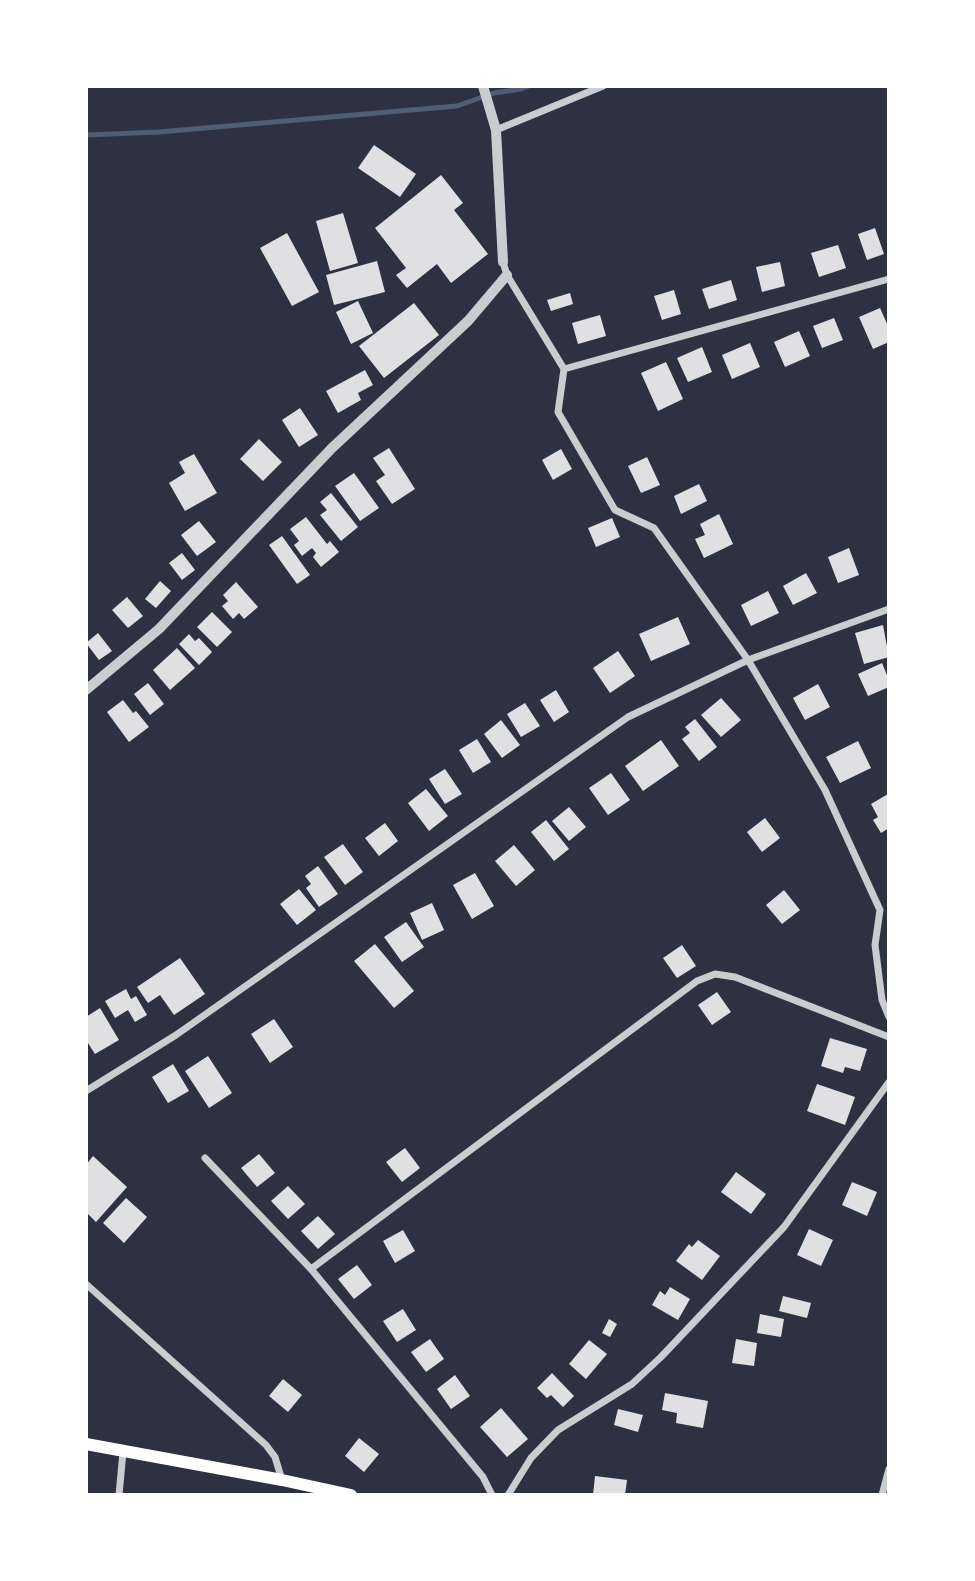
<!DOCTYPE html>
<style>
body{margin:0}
#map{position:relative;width:975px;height:1581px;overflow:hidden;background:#2d3142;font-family:"Fira Sans",sans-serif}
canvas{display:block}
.frame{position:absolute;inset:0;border:88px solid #fff;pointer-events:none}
</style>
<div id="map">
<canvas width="975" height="1581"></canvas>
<div class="frame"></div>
</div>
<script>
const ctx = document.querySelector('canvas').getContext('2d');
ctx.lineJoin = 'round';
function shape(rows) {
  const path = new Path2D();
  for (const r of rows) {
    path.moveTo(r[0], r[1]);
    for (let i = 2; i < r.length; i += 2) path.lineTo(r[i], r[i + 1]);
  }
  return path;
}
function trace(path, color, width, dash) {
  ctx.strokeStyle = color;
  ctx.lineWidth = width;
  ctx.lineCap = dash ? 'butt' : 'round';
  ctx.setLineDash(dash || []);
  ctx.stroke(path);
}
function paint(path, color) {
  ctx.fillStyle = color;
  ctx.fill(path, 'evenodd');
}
trace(shape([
 [86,135,159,132,457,106,494,93,521,89,529,86]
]), '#4f5d75', 5);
paint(shape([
 [374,145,416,174,400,197,358,168],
 [441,175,463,203,454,210,488,254,451,283,437,264,407,288,396,275,406,268,375,228],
 [343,213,358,263,330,271,316,221],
 [875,228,884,254,867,260,858,234],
 [287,233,319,292,292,306,260,248],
 [838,245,846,268,819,277,811,253],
 [377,261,385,292,334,305,326,275],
 [780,262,785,286,762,292,756,267],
 [731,280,737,300,709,309,702,289],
 [674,290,681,314,662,320,654,296],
 [570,293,573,304,551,311,547,300],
 [358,301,373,333,351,344,336,312],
 [414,303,439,335,384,378,359,346],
 [880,308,889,328,889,342,873,349,859,317],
 [600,315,606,336,578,344,572,323],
 [834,318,843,340,822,348,813,326],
 [799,331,810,356,785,367,774,342],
 [750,343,760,367,732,379,722,355],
 [702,347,712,372,688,382,677,358],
 [666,362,683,399,658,411,641,373],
 [365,370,373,385,358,393,361,400,338,413,326,391],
 [300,408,318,435,299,447,282,420],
 [259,439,282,462,263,481,240,459],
 [389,448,415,489,392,504,376,481,385,475,373,458],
 [561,449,572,469,553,480,542,460],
 [194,454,217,493,185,511,169,483,185,473,179,462],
 [647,457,660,485,641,493,628,466],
 [354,473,379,508,360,521,335,486],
 [699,484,707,501,681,514,674,496],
 [331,493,358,527,341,541,320,515,327,510,320,502],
 [719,514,733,544,704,558,695,539,705,535,700,524],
 [306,517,327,544,330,541,339,552,321,567,313,557,316,553,312,548,302,556,294,545,299,541,290,529],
 [612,518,620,537,596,547,588,528],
 [199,521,216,542,197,556,181,535],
 [282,536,310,575,297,584,269,545],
 [849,548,859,575,838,583,828,557],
 [182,553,195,570,182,580,169,563],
 [806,573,817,593,793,605,783,586],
 [160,581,171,591,156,608,145,599],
 [236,582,258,607,244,619,239,613,233,619,222,606,228,601,223,595],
 [768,591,779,613,751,626,741,605],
 [127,597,143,616,128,628,112,610],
 [212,612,232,632,217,647,197,627],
 [678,617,690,644,651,661,639,634],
 [883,625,889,657,864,664,855,633],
 [98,633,112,651,99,660,86,643],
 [189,634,195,641,199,638,212,652,199,665,179,644],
 [177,648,195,668,170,690,153,670],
 [618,651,635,676,610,693,593,668],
 [882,663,889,680,889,687,868,696,858,674],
 [148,683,164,704,150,715,134,694],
 [818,684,830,707,805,720,793,698],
 [556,690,569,712,554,722,540,700],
 [721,698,741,720,721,737,701,715],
 [123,700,133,713,136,711,149,727,129,742,107,712],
 [525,703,540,726,521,737,507,714],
 [695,719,717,747,699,761,682,739,690,733,685,727],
 [501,720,520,745,502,758,484,734],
 [477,739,491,762,473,773,459,750],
 [661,740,679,766,643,791,625,766],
 [858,741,871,768,840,783,826,757],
 [445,769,462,794,445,804,429,779],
 [611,773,630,800,608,815,589,788],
 [426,789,448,816,429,831,408,803],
 [888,794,889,828,881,833,873,820,878,817,871,804],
 [569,807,586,827,569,841,552,821],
 [765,818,780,838,762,852,747,832],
 [546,820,569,849,554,861,531,832],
 [385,823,398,841,379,856,365,838],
 [343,844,363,872,345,885,324,857],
 [514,845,535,870,516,886,495,861],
 [318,866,338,894,319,907,306,888,311,884,305,876],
 [475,873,494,906,472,919,453,885],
 [299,889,316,910,297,925,280,904],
 [784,890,800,910,782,924,766,905],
 [432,903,444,930,422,940,410,913],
 [406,922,424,947,402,962,384,937],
 [375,944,414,991,394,1008,354,961],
 [682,945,696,966,677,978,663,958],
 [180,958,205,994,174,1015,160,995,148,1003,137,987],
 [126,989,131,999,136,996,147,1015,135,1022,128,1010,115,1018,105,1001],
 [717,992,731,1012,712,1025,698,1005],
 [100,1008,119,1040,95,1054,86,1040,86,1017],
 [274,1019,293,1047,270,1063,251,1034],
 [830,1038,867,1049,860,1071,845,1067,843,1073,821,1066],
 [208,1056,232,1093,209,1108,185,1071],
 [173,1064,189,1091,168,1103,152,1077],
 [817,1084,855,1097,845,1125,807,1111],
 [405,1148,420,1168,402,1182,386,1162],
 [259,1154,275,1173,257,1187,241,1168],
 [93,1156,127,1187,96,1222,86,1212,86,1165],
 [736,1172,766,1194,751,1214,721,1192],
 [852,1182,877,1192,867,1216,842,1205],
 [288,1186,305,1204,288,1219,271,1201],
 [126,1198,147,1217,124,1243,103,1223],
 [318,1216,335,1234,318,1249,301,1231],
 [809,1229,833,1240,821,1266,797,1255],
 [403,1230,415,1251,395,1263,383,1241],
 [698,1240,720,1256,702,1280,676,1261,689,1244,692,1247],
 [357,1265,372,1285,354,1299,338,1279],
 [670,1287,690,1299,678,1320,652,1305,660,1291,665,1295],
 [783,1296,811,1303,807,1318,779,1311],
 [403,1309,416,1330,397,1342,383,1321],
 [760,1314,784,1319,781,1337,757,1333],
 [609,1319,617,1324,610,1337,602,1333],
 [430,1339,444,1359,426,1372,411,1352],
 [736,1339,757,1343,754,1366,732,1363],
 [589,1340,607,1354,586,1379,569,1364],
 [552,1373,574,1396,563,1407,551,1395,547,1398,537,1388],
 [455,1375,470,1396,451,1409,437,1389],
 [283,1379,302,1395,288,1412,269,1396],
 [665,1393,708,1401,703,1428,676,1423,677,1413,662,1410],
 [501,1408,528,1439,507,1457,480,1427],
 [618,1409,643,1415,638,1432,614,1425],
 [359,1438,379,1454,364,1472,345,1456],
 [595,1476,627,1480,625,1495,593,1495]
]), '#e0e0e3');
trace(shape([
 [496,130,603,86],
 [503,262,507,275,564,369,558,412,615,510,654,528,748,660,825,790,880,910,875,945,882,1000,889,1017],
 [564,369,889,279],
 [86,1091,176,1035,628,717,748,660,889,609],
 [205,1158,311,1269,483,1477,492,1495],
 [311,1269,697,981,715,974,735,977,889,1037],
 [86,1284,266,1445,275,1457,282,1480],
 [119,1495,123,1452],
 [508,1495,531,1458,558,1430,632,1384,661,1357,784,1227,889,1082],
 [882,1495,889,1469]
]), '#caccd0', 7);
trace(shape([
 [483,86,496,130,503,262],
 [86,690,159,629,332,448,468,321,507,275]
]), '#caccd0', 10);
trace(shape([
 [86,1444,282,1480,351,1495]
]), '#fff', 12);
</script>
